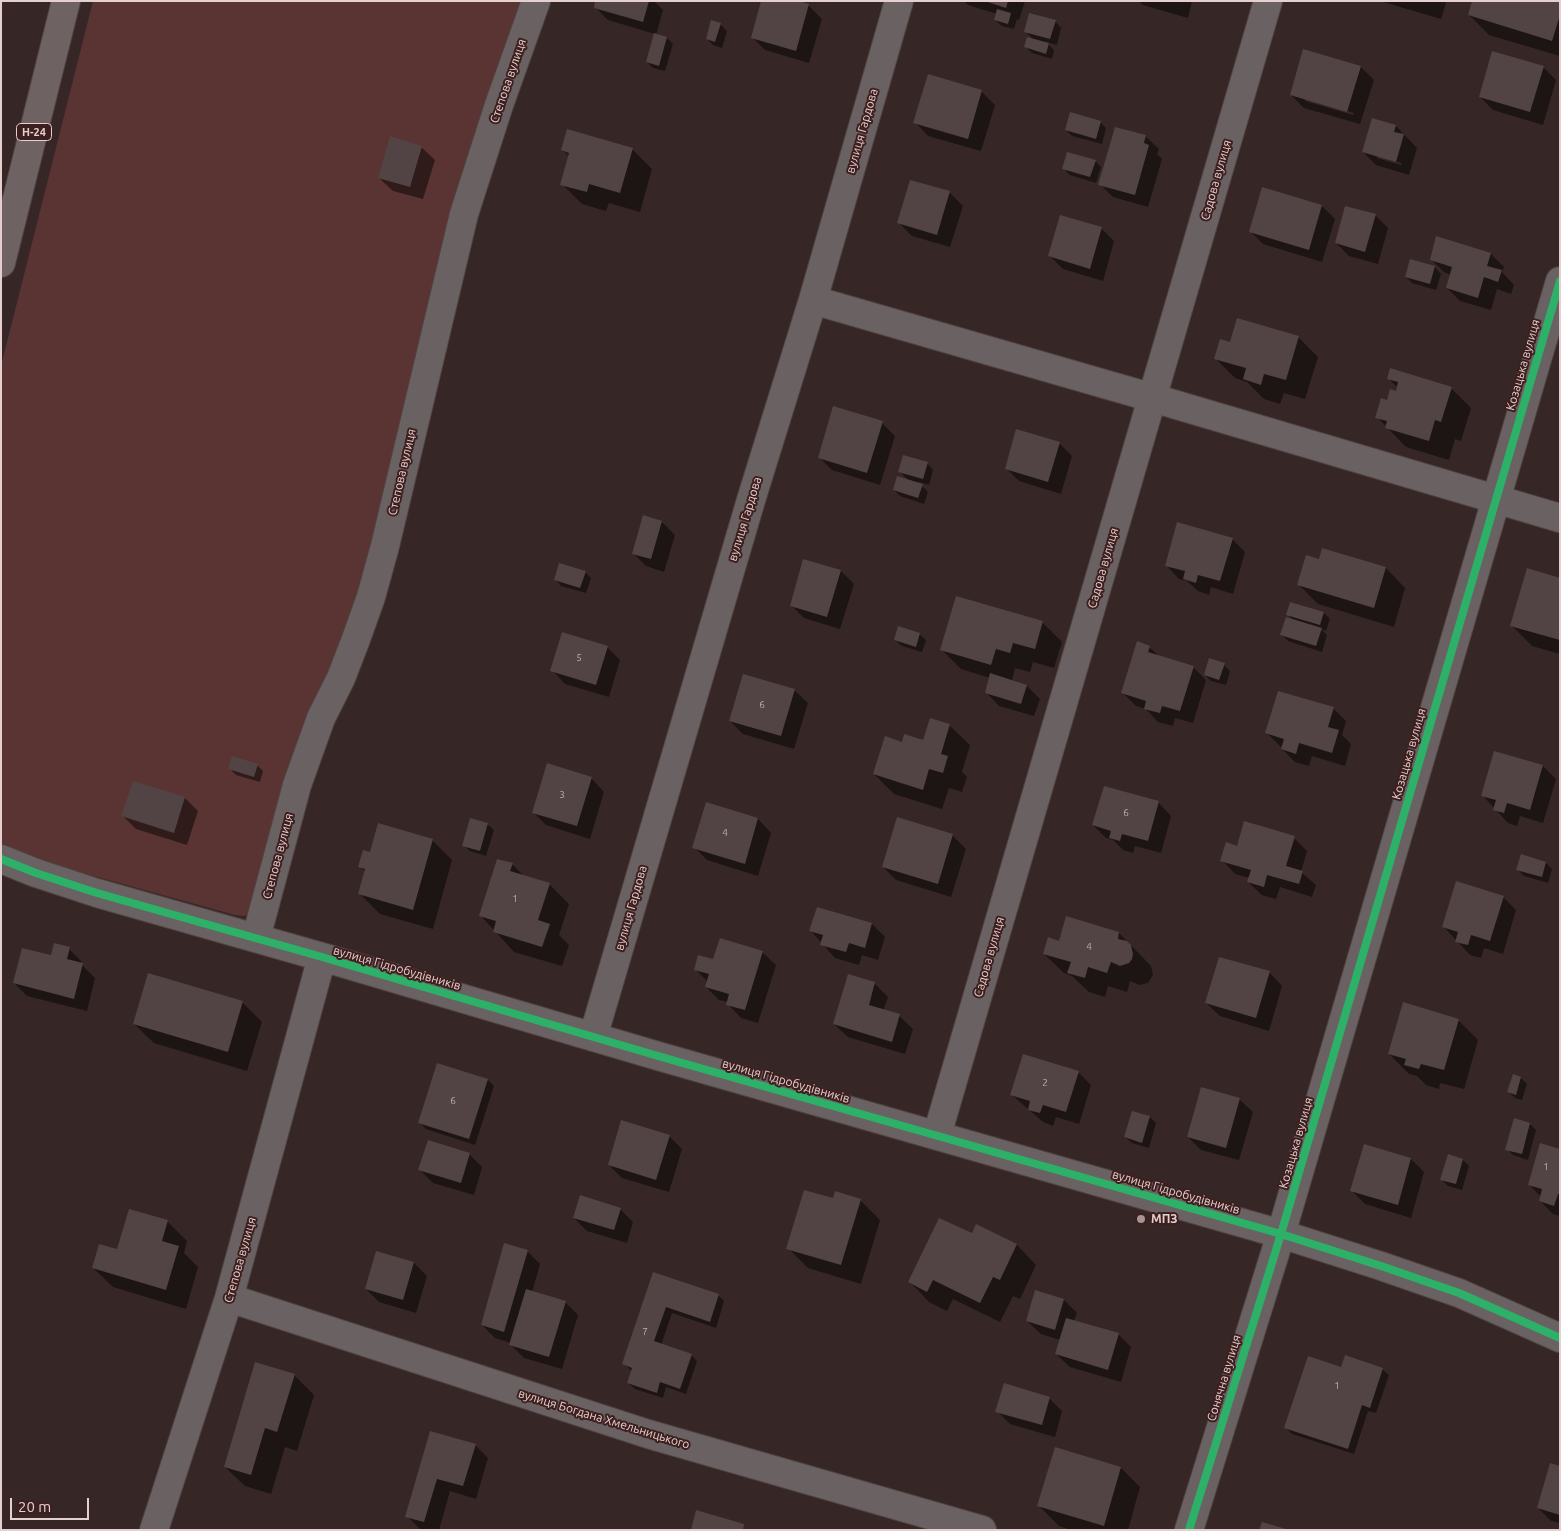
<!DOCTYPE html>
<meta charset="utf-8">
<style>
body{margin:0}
#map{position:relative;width:1561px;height:1531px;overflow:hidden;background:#372626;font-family:Ubuntu,sans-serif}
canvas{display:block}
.frame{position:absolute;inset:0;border:2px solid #e5d0cf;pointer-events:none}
.scale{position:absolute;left:10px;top:1498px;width:79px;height:22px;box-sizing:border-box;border:2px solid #e5d0cf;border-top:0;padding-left:6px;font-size:15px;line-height:18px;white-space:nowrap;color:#e5d0cf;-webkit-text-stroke:4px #3e1f1f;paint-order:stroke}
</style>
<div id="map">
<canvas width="1561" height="1531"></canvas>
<div class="frame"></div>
<div class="scale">20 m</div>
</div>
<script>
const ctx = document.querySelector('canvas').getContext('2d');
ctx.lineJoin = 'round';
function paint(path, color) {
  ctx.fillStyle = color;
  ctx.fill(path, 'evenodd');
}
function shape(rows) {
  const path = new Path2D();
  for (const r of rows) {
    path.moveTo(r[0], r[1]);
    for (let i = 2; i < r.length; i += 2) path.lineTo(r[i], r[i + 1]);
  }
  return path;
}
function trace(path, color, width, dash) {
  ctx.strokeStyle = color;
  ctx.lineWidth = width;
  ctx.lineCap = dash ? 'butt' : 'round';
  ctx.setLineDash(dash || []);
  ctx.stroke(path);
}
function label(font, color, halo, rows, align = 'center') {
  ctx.font = font + ' Ubuntu,sans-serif';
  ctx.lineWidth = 4;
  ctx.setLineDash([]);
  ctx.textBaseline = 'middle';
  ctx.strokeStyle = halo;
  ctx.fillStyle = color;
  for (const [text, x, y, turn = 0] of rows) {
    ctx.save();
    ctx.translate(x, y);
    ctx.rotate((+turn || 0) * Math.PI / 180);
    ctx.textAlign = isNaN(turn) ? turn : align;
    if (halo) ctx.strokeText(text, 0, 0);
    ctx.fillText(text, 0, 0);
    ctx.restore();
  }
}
paint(shape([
 [93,1,521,1,498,67,372,562,249,912,245,916,235,915,83,873,38,860,1,846,1,366]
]), '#5a3433');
paint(shape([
 [597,1,654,1,663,10,656,35,667,38,673,44,665,71,653,68,647,62,655,34,608,20,595,7],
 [794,1,809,6,822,19,809,63,765,50,752,37],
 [964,1,1025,1,1019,20,1017,19,1014,29,1002,26,995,20,997,14,968,5],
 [1139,1,1192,1,1188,18,1143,5],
 [1380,1,1444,1,1446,3,1441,19],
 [1560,1,1560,56,1489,35,1469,15],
 [1055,21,1061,28,1057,45,1046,42,1054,50,1052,59,1032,53,1026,47,1034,40,1025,31],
 [720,24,727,31,722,48,713,45,707,39],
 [1304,50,1361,67,1374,80,1360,124,1304,108,1291,95],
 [1305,98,1354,113,1353,115,1305,101],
 [1543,67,1556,80,1543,125,1493,110,1480,97],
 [981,91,995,105,981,151,928,136,915,122],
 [1100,122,1106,128,1102,144,1072,136,1066,130],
 [1396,126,1417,148,1409,175,1376,165,1363,152],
 [1377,156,1402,163,1401,165,1377,158],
 [1145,136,1159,149,1157,154,1162,159,1148,207,1113,197,1100,184],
 [421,147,435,160,423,199,393,191,379,178],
 [632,149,652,169,640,212,609,203,606,211,582,204,562,184,570,157,563,150],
 [1095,161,1101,167,1096,183,1070,175,1064,169],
 [911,181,950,193,963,206,950,247,912,236,899,223],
 [1322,206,1335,219,1322,262,1263,244,1250,231],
 [1375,215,1388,228,1378,264,1349,256,1336,243],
 [1101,228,1114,241,1103,281,1063,269,1050,256],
 [1491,254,1504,267,1502,272,1514,285,1511,294,1497,289,1491,310,1460,301,1447,288,1451,275,1444,272,1431,259],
 [1411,260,1435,267,1441,274,1436,290,1412,283,1406,277],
 [1298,337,1318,357,1305,399,1284,393,1280,404,1264,399,1247,382,1235,378,1215,358,1231,344],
 [1388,378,1451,388,1471,408,1461,441,1455,439,1449,460,1406,447,1377,417,1388,401,1396,392,1398,388],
 [882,423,895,436,880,485,832,470,819,457],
 [1059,443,1072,456,1061,494,1019,481,1006,468],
 [927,463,933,470,929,485,918,482,928,492,924,504,900,496,894,490,909,481,900,472],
 [662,522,675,535,664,572,646,566,633,553],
 [1232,539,1245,552,1233,594,1211,587,1209,595,1198,591,1187,581,1179,579,1166,565],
 [1319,561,1386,568,1405,588,1394,627,1318,604,1298,584],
 [841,571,854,584,840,629,804,618,791,605],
 [585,572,591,578,586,593,561,586,555,579],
 [1560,579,1560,654,1532,646,1512,626],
 [1291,603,1324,613,1330,619,1326,631,1321,629,1327,635,1322,652,1288,641,1282,635,1293,620,1288,615],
 [1042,622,1062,642,1054,668,1033,662,1030,672,1015,668,1012,681,1027,686,1040,699,1034,716,999,706,986,692,990,678,961,669,941,649],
 [919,634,926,640,922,652,902,646,895,640],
 [607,647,620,660,609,697,565,684,552,670],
 [1149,647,1160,657,1193,667,1206,680,1193,723,1175,718,1173,726,1158,722,1146,709,1136,706,1123,693],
 [1224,665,1230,671,1226,685,1211,681,1205,675],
 [794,690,808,703,794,749,743,734,730,721],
 [1333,708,1346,721,1342,735,1351,744,1345,766,1312,756,1309,766,1295,762,1282,749,1283,747,1280,746,1267,733],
 [930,720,950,726,970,745,962,772,967,777,962,792,949,788,942,809,894,794,874,774,903,744,924,742],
 [1495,752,1543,766,1556,779,1543,823,1520,816,1517,826,1508,823,1483,796],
 [257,765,263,771,260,782,236,775,230,769],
 [591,778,604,792,590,839,546,825,533,812],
 [133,782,185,798,198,811,187,845,136,829,123,816],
 [1158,802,1171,816,1161,853,1135,846,1133,853,1123,850,1113,840,1106,838,1093,825],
 [707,804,758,819,771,833,758,876,707,860,694,847],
 [487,824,494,830,486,856,470,851,463,845],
 [952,835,966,849,951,897,896,880,883,867],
 [1294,838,1307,851,1301,872,1316,885,1312,897,1280,887,1276,899,1262,895,1248,882,1250,878,1235,874,1222,860,1238,847],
 [432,840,452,860,433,929,380,914,360,894,366,872,360,867,371,853],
 [1522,856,1546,863,1552,869,1548,883,1524,876,1518,870],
 [512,864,524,876,549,884,569,904,559,935,569,945,562,966,514,952,481,916],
 [1503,897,1516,910,1503,954,1484,948,1481,958,1470,955,1444,927],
 [1067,918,1119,933,1151,966,1153,975,1148,983,1140,985,1130,981,1127,992,1108,986,1105,997,1089,992,1072,976,1064,973,1044,954,1060,942],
 [872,924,885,937,878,960,862,955,859,965,835,958,811,931],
 [69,949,82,962,81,964,95,978,87,1011,27,996,14,983,52,957],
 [762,952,776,965,758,1023,741,1018,728,1004,728,1002,719,1000,706,987,708,982,695,969,714,961],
 [1269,972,1282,986,1269,1031,1220,1016,1206,1003],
 [875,984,888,997,883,1011,899,1016,913,1029,905,1054,848,1037,834,1024],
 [242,1002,262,1022,247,1071,154,1043,134,1024],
 [1458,1020,1478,1040,1464,1089,1440,1083,1439,1089,1426,1085,1417,1076,1409,1074,1389,1054],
 [1078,1072,1091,1085,1079,1124,1056,1117,1053,1126,1043,1122,1012,1095],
 [1521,1078,1527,1084,1522,1100,1515,1098,1509,1092],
 [488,1080,494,1086,475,1145,426,1129,420,1123],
 [1239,1099,1253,1112,1239,1160,1201,1150,1188,1137],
 [1150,1117,1156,1123,1149,1148,1132,1143,1125,1137],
 [1515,1120,1530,1124,1536,1130,1528,1160,1513,1155,1507,1149],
 [669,1136,682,1149,669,1192,622,1178,609,1165],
 [1560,1150,1560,1216,1553,1214,1540,1201,1541,1197,1529,1184],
 [469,1154,482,1167,474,1195,433,1183,420,1170],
 [1449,1156,1463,1160,1469,1166,1462,1190,1448,1186,1442,1180],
 [1411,1159,1424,1172,1411,1218,1365,1204,1352,1191],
 [834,1200,860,1200,880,1220,861,1284,808,1268,788,1248],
 [620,1209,633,1222,627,1243,587,1231,574,1218],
 [167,1221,187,1241,184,1253,198,1267,186,1309,113,1287,93,1268],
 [977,1225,1017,1245,1036,1265,1020,1299,1013,1296,1000,1322,953,1299,947,1311,929,1302,910,1282,973,1235],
 [527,1251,540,1264,532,1292,565,1302,578,1315,562,1369,524,1358,511,1345,511,1343,495,1338,482,1325],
 [414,1263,427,1276,416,1313,379,1302,366,1289],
 [653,1274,718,1295,724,1301,716,1328,672,1313,661,1345,691,1355,697,1361,686,1394,666,1387,663,1398,635,1389,628,1383,632,1371,624,1364],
 [1064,1300,1077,1313,1074,1321,1118,1334,1131,1347,1121,1382,1070,1367,1056,1354,1060,1340,1041,1334,1027,1321],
 [1342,1368,1382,1369,1389,1375,1376,1413,1368,1411,1354,1454,1292,1434,1286,1428],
 [294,1375,314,1395,297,1451,285,1447,271,1494,245,1486,225,1467],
 [1049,1398,1062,1411,1055,1437,1010,1424,997,1411],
 [431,1432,475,1445,488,1458,476,1499,450,1491,439,1530,421,1530,407,1516],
 [1560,1467,1560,1523,1551,1521,1538,1508],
 [1121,1468,1140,1487,1128,1530,1071,1530,1059,1526,1039,1506]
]), '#0007');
paint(shape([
 [595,1,649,1,643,22,594,8],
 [761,1,799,1,809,4,796,51,751,38],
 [985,1,1008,1,1006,8],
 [1472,1,1560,1,1560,15,1552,41,1468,15],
 [997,9,1011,13,1008,24,994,20],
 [1029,13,1056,20,1050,39,1024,32],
 [711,20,721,23,715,42,706,39],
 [654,33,667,37,659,66,646,62],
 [1027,37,1049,43,1046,54,1024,47],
 [1303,49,1361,66,1347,112,1290,95],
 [1492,51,1544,66,1530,112,1479,97],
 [928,74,982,90,968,139,913,123],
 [1070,112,1101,121,1096,139,1065,130],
 [1372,118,1396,125,1394,132,1404,134,1396,162,1362,152],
 [1115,127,1146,135,1144,143,1149,145,1135,195,1098,185],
 [567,129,633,148,620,193,589,184,587,192,560,185,569,153,561,150],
 [390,136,422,146,410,187,378,178],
 [1067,152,1096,160,1090,177,1062,169],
 [910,180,950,191,937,235,897,223],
 [1262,187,1322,205,1309,250,1249,232],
 [1345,206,1376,214,1365,252,1335,243],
 [1060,215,1102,227,1090,269,1048,256],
 [1436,236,1491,253,1487,266,1502,270,1498,282,1484,277,1478,298,1446,288,1452,267,1430,260],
 [1410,259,1435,266,1430,284,1405,277],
 [1237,318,1299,336,1286,380,1264,374,1261,385,1243,379,1246,368,1214,359,1220,339,1230,342],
 [1390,368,1452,387,1441,422,1435,420,1429,441,1385,428,1387,421,1375,418,1381,398,1387,400,1390,389,1396,391,1398,382,1387,379],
 [833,406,883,421,867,473,818,458],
 [1016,429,1060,442,1048,482,1005,469],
 [903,455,928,462,923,479,898,472],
 [897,476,923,484,918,498,893,490],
 [643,515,662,521,651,559,632,554],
 [1177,522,1233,538,1220,581,1198,575,1196,583,1183,579,1185,571,1165,566],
 [1322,548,1386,567,1374,608,1297,585,1306,555,1319,559],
 [803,559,841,570,827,617,790,606],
 [559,563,586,571,580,588,554,580],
 [1527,568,1560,578,1560,640,1510,626],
 [956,596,1043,621,1035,649,1013,643,1010,653,996,649,991,665,940,650],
 [1290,602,1324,612,1320,625,1286,615],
 [1286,617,1322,628,1316,646,1280,635],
 [898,626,920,633,916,647,894,640],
 [562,632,608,646,596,685,550,671],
 [1137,641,1150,646,1148,652,1194,666,1180,711,1162,706,1160,713,1144,709,1146,701,1121,693],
 [1209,658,1225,663,1219,680,1204,675],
 [990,673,1027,685,1021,704,985,693],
 [743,674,795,689,781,736,729,721],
 [1278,691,1334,707,1328,727,1339,730,1332,753,1299,743,1296,754,1281,749,1284,739,1265,733],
 [930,718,950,724,941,754,948,756,943,773,929,769,923,790,873,774,885,736,902,742,904,734,923,740],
 [1494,751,1543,765,1530,810,1507,803,1504,813,1493,810,1496,800,1481,796],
 [232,756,258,764,254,777,228,769],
 [547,763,592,777,577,826,532,813],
 [133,781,185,797,174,833,121,816],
 [1104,786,1159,801,1148,841,1122,834,1120,841,1109,838,1111,831,1092,825],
 [706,802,758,818,745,864,692,848],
 [897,817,953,834,938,884,882,867],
 [470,818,488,823,480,851,462,846],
 [1244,821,1295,836,1286,866,1303,871,1299,884,1267,875,1264,887,1247,882,1251,870,1220,861,1226,842,1237,846],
 [378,823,433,839,413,910,358,894,365,869,358,867,363,850,370,852],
 [1521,854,1546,862,1542,877,1516,870],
 [497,859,513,863,510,871,550,883,538,920,550,924,542,947,493,932,496,921,479,916],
 [1456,881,1504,896,1490,941,1471,935,1468,945,1455,942,1458,932,1442,927],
 [817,907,872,923,865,948,849,943,846,952,820,945,823,935,809,931],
 [1066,916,1119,932,1118,939,1127,941,1131,945,1133,954,1132,959,1129,963,1120,966,1111,962,1107,973,1088,967,1085,978,1067,973,1071,962,1043,954,1048,937,1059,941],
 [720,938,763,951,745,1010,726,1005,729,994,705,987,709,974,694,970,698,955,713,959],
 [54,943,70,947,67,959,83,963,74,999,13,983,22,948,51,955],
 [1219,957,1270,971,1256,1018,1205,1003],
 [148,973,243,1001,228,1052,133,1024],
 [848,974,875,982,869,1005,900,1014,892,1042,833,1024],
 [1403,1002,1459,1019,1444,1070,1421,1064,1419,1069,1404,1065,1406,1059,1388,1054],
 [1023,1054,1079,1071,1066,1112,1043,1105,1040,1113,1028,1110,1030,1101,1010,1095],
 [437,1063,488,1079,469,1139,418,1123],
 [1513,1074,1521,1077,1516,1095,1507,1092],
 [1201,1087,1240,1098,1226,1148,1187,1137],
 [1132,1111,1150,1116,1142,1143,1124,1137],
 [1514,1118,1530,1123,1522,1154,1505,1150],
 [621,1120,670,1135,656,1180,608,1165],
 [428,1140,470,1153,461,1183,418,1170],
 [1540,1143,1560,1149,1560,1194,1558,1194,1554,1206,1539,1201,1542,1189,1528,1185],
 [1364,1144,1411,1158,1398,1205,1350,1191],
 [1448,1154,1463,1159,1456,1184,1440,1180],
 [804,1190,833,1198,835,1191,861,1199,841,1265,786,1249],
 [580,1195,621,1208,614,1230,573,1218],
 [129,1209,168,1220,162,1241,179,1246,166,1290,92,1268,99,1244,117,1249],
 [939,1218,972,1233,976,1224,1017,1244,1000,1280,993,1277,980,1303,933,1280,927,1292,908,1282],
 [504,1243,528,1250,504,1332,481,1325],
 [376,1251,414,1262,403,1300,365,1289],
 [653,1272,719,1294,710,1322,666,1307,654,1341,692,1354,680,1389,660,1382,657,1393,627,1383,632,1368,622,1364],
 [526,1289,566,1301,549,1357,509,1345],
 [1035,1290,1064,1299,1055,1330,1026,1321],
 [1066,1318,1119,1333,1108,1370,1055,1354],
 [1345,1355,1383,1368,1370,1408,1362,1405,1348,1449,1284,1428,1308,1356,1341,1367],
 [255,1362,295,1374,277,1432,265,1428,251,1475,224,1467],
 [1004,1383,1050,1397,1042,1425,995,1412],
 [430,1431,476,1444,463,1486,437,1479,424,1522,405,1517],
 [1055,1447,1121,1467,1104,1526,1037,1506],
 [1550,1463,1560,1466,1560,1515,1537,1508],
 [696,1510,744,1524,743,1530,691,1530],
 [1262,1522,1286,1529,1286,1530,1259,1530]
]), '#524444');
const minor = shape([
 [813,300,1153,398,1560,518],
 [1,859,36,873,97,893,322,957,658,1056,1281,1234,1381,1266,1459,1293,1560,1338],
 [256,938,297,785,321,718,341,678,356,639,371,597,385,546,464,214,499,105,536,1],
 [593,1037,751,500,813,300,899,1],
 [937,1135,1268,1],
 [229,1298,648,1434,982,1530],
 [154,1530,229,1298,322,957],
 [1189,1530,1281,1234,1560,281]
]);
const major = shape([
 [1,263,66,1]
]);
trace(minor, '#514343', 30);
trace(major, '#514343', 30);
trace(minor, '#6a6262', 28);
trace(major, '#6e6262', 28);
trace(shape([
 [1,859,36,873,97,893,322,957,658,1056,1281,1234,1381,1266,1459,1293,1560,1338],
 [1189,1530,1281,1234,1560,281]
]), '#2db169', 8);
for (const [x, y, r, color] of [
 [1141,1219,5,"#a89494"]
]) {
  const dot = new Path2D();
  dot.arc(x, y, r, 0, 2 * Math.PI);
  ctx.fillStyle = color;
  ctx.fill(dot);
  trace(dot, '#3e1f1f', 2);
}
label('10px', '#c0adac', null, [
 ["5",579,658],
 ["6",762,705],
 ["3",562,795],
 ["6",1126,813],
 ["4",725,833],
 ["1",515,899],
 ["4",1089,947],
 ["2",1045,1083],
 ["6",453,1101],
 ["1",1546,1167],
 ["7",645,1332],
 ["1",1337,1386]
]);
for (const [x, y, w] of [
 [34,132,35]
]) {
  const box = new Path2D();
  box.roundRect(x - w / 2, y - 8.5, w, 17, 4);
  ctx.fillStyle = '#3e1f1f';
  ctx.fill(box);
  trace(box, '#e5d0cf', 1);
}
label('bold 11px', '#e5d0cf', null, [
 ["Н-24",34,132]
]);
label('12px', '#e5d0cf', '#3e1f1f', [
 ["Степова вулиця",508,81,-71],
 ["вулиця Гардова",862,131,-74],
 ["Садова вулиця",1216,180,-74],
 ["Козацька вулиця",1523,365,-74],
 ["Степова вулиця",402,472,-77],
 ["вулиця Гардова",745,519,-73],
 ["Садова вулиця",1103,568,-74],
 ["Козацька вулиця",1409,754,-74],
 ["Степова вулиця",278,856,-75],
 ["вулиця Гардова",631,908,-74],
 ["Садова вулиця",989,957,-74],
 ["вулиця Гідробудівників",397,968,16],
 ["вулиця Гідробудівників",786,1081,16],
 ["Козацька вулиця",1296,1143,-74],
 ["вулиця Гідробудівників",1176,1192,16],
 ["Степова вулиця",240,1260,-74],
 ["Сонячна вулиця",1224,1378,-73],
 ["вулиця Богдана Хмельницького",604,1419,17]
]);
label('bold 12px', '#e5d0cf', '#3e1f1f', [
 ["МПЗ",1151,1219]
], 'left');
</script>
